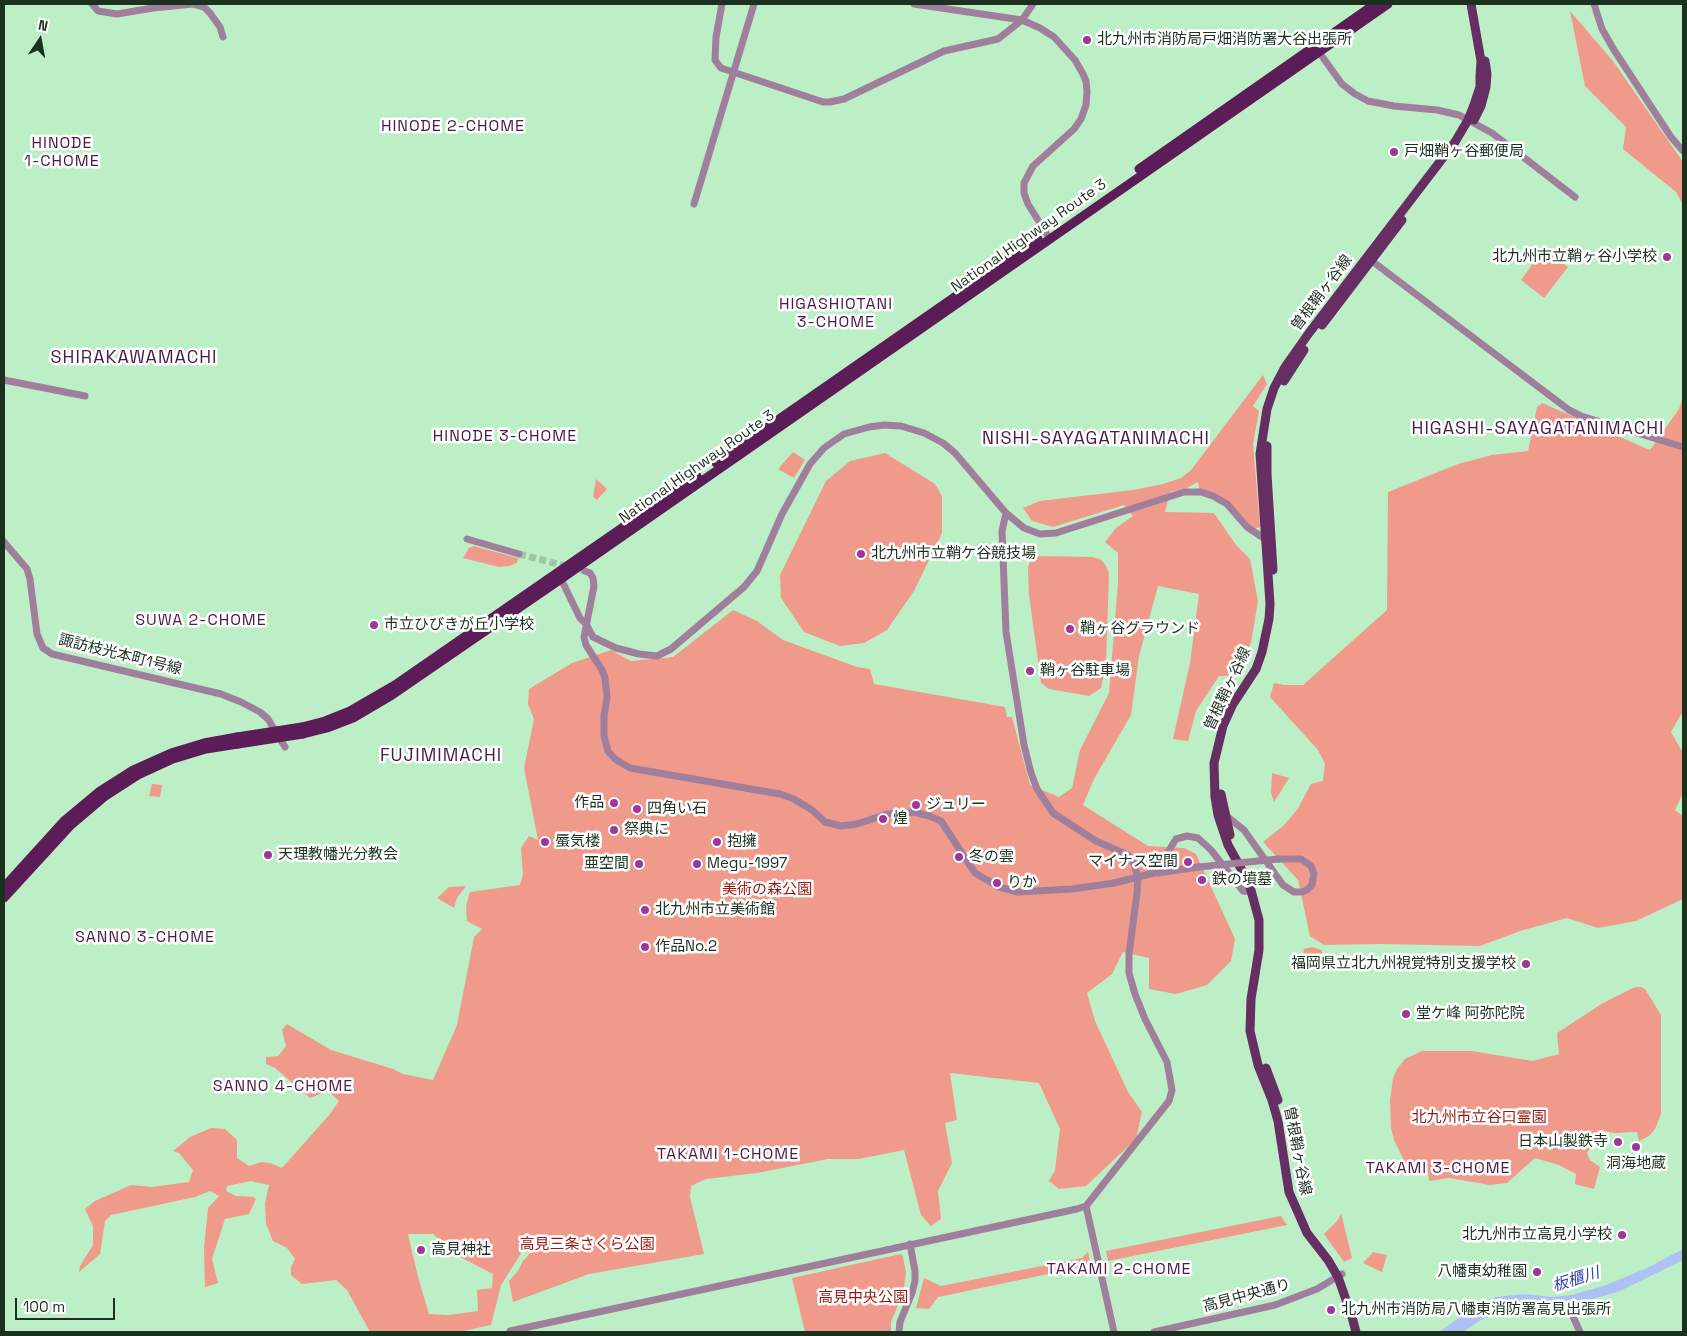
<!DOCTYPE html>
<meta charset="utf-8">
<style>
body{margin:0}
#map{position:relative;width:1687px;height:1336px;overflow:hidden;background:#bcefc5;font-family:"Space Grotesk",sans-serif}
canvas{display:block}
.frame{position:absolute;inset:0;border:5px solid #1b301f;pointer-events:none}
.north{position:absolute;left:15px;top:15px;width:50px;height:50px;-webkit-text-stroke:4px #fff;paint-order:stroke;rotate:12deg;font-size:14px;font-weight:700;line-height:20px;text-align:center;color:#1b301f}
.north::after{content:'';display:block;margin:auto;width:18px;height:22px;background:#1b301f;clip-path:polygon(50% 0,100% 100%,50% 72%,0 100%)}
.scale{position:absolute;left:15px;top:1298px;width:100px;height:22px;box-sizing:border-box;border:2px solid #1b301f;border-top:0;padding-left:6px;font-size:15px;line-height:18px;white-space:nowrap;color:#1b301f;-webkit-text-stroke:4px #fff;paint-order:stroke}
</style>
<div id="map">
<canvas width="1687" height="1336"></canvas>
<div class="frame"></div>
<div class="north">N</div>
<div class="scale">100 m</div>
</div>
<script>
const ctx = document.querySelector('canvas').getContext('2d');
ctx.lineJoin = 'round';
function paint(path, color) {
  ctx.fillStyle = color;
  ctx.fill(path, 'evenodd');
}
function shape(rows) {
  const path = new Path2D();
  for (const r of rows) {
    path.moveTo(r[0], r[1]);
    for (let i = 2; i < r.length; i += 2) path.lineTo(r[i], r[i + 1]);
  }
  return path;
}
function trace(path, color, width, dash) {
  ctx.strokeStyle = color;
  ctx.lineWidth = width;
  ctx.lineCap = dash ? 'butt' : 'round';
  ctx.setLineDash(dash || []);
  ctx.stroke(path);
}
function label(font, color, halo, rows, align = 'center') {
  ctx.font = font + ' "Space Grotesk","Noto Sans JP",sans-serif';
  ctx.lineWidth = 5;
  ctx.setLineDash([]);
  ctx.textBaseline = 'middle';
  ctx.strokeStyle = halo;
  ctx.fillStyle = color;
  for (const [text, x, y, turn = 0] of rows) {
    ctx.save();
    ctx.translate(x, y);
    ctx.rotate((+turn || 0) * Math.PI / 180);
    ctx.textAlign = isNaN(turn) ? turn : align;
    if (halo) ctx.strokeText(text, 0, 0);
    ctx.fillText(text, 0, 0);
    ctx.restore();
  }
}
paint(shape([
 [1570,11,1613,61,1683,162,1683,205,1676,192,1623,149,1626,127,1585,86],
 [1543,249,1568,267,1544,298,1521,280],
 [1263,375,1267,384,1253,406,1259,411,1253,444,1260,527,1254,529,1250,526,1230,503,1199,489,1198,482,1187,488,1170,492,1165,512,1214,513,1236,545,1250,559,1258,601,1251,643,1232,676,1219,676,1196,711,1188,741,1173,739,1190,663,1199,594,1158,586,1139,656,1131,715,1094,779,1083,805,1148,846,1184,848,1196,854,1235,939,1231,961,1207,985,1176,994,1149,989,1149,958,1123,952,1112,974,1087,993,1095,1021,1128,1092,1142,1112,1136,1139,1086,1186,1059,1189,1049,1181,1055,1170,1060,1129,1039,1083,950,1073,957,1120,945,1123,952,1163,938,1191,941,1219,931,1226,921,1215,904,1150,859,1159,828,1159,757,1173,706,1179,691,1186,690,1197,704,1254,589,1274,513,1302,509,1281,518,1271,523,1261,531,1252,522,1252,501,1285,491,1325,459,1332,370,1332,347,1290,336,1280,302,1284,291,1275,291,1267,295,1259,287,1248,273,1241,266,1224,265,1203,269,1185,251,1181,227,1186,226,1191,236,1196,253,1197,256,1199,249,1214,225,1219,212,1259,218,1283,205,1287,204,1248,208,1208,219,1196,210,1191,195,1197,111,1215,105,1221,100,1254,79,1272,80,1266,93,1245,93,1226,85,1209,95,1201,131,1185,151,1187,189,1182,193,1170,179,1153,173,1151,190,1137,211,1128,225,1129,237,1140,237,1158,249,1166,262,1162,270,1163,282,1168,330,1114,339,1101,328,1091,310,1098,275,1068,266,1064,266,1057,278,1056,286,1046,282,1030,287,1024,331,1050,393,1069,403,1074,433,1080,457,1025,474,937,482,929,467,921,466,906,470,892,520,885,523,874,521,848,529,836,538,840,524,768,534,719,528,704,529,689,572,663,611,650,631,661,673,657,733,610,757,621,783,640,857,667,870,669,874,684,1005,707,1007,717,1012,717,1030,785,1059,797,1072,788,1080,750,1109,693,1118,583,1118,553,1105,542,1116,528,1133,516,1124,505,1053,527,1032,521,1023,508,1040,501,1133,490,1163,484,1181,478,1191,470],
 [408,1234,433,1234,458,1256,493,1274,492,1288,477,1290,478,1311,449,1315,429,1314,418,1277],
 [1683,397,1683,711,1671,732,1683,753,1683,793,1675,810,1683,816,1683,899,1636,921,1598,928,1567,918,1520,931,1480,946,1380,944,1324,945,1310,936,1298,880,1263,842,1283,826,1297,810,1311,784,1323,781,1325,764,1318,750,1270,697,1274,683,1284,685,1303,685,1387,610,1388,492,1458,464,1492,455,1528,451,1537,407,1542,403,1650,450,1679,409],
 [793,452,805,460,794,478,778,469],
 [885,453,935,484,942,496,942,533,914,591,887,630,864,643,840,646,804,632,781,598,780,575,826,481,850,461],
 [596,479,607,489,597,500,593,497],
 [474,546,518,558,517,563,509,566,499,567,463,558,469,548],
 [1039,556,1092,557,1100,559,1105,564,1109,573,1106,663,1101,688,1089,696,1049,689,1041,683,1029,595,1028,568,1030,561],
 [1272,773,1289,778,1274,802,1271,793],
 [152,784,162,785,160,797,149,796],
 [466,886,457,898,454,908,437,898,449,887],
 [1312,947,1322,950,1320,967,1315,969,1310,960,1306,960,1303,956,1304,949],
 [1635,987,1641,987,1645,989,1661,1015,1661,1114,1655,1129,1649,1136,1639,1141,1637,1132,1614,1133,1601,1130,1587,1153,1590,1160,1600,1167,1594,1189,1575,1184,1576,1174,1559,1165,1535,1158,1507,1183,1490,1185,1449,1178,1429,1181,1428,1171,1414,1172,1413,1168,1406,1165,1394,1140,1391,1128,1390,1100,1393,1078,1397,1069,1405,1059,1422,1051,1472,1051,1533,1061,1559,1054,1557,1033,1603,1003],
 [1341,1213,1352,1258,1344,1262,1324,1234,1338,1220],
 [1281,1216,1287,1225,1108,1261,1106,1251],
 [1088,1252,1091,1265,938,1297,929,1309,916,1308,924,1278,941,1286,1082,1258],
 [1373,1252,1387,1255,1382,1272,1363,1263],
 [901,1254,903,1257,906,1273,903,1293,891,1322,891,1332,805,1332,792,1278]
]), '#f09a8c');
paint(shape([
 [1683,1249,1683,1260,1620,1291,1559,1309,1523,1309,1496,1313,1481,1320,1463,1332,1439,1332,1480,1303,1496,1297,1525,1294,1552,1297,1572,1295,1606,1285,1647,1268]
]), '#aec1f5');
trace(shape([
 [519,554,585,571]
]), '#9cc9a4', 7, [7, 3.5]);
trace(shape([
 [92,4,98,11,117,14,153,8,193,4,204,7,210,13,220,27,223,37],
 [722,4,716,37,715,60,721,68,823,102,830,102,844,99,944,51,998,39,1022,20,1033,4],
 [914,4,1022,20,1040,28,1054,37,1075,60,1083,74,1086,81,1087,91,1086,105,1081,119,1074,129,1033,166,1024,183,1024,193,1028,204,1048,236],
 [1594,4,1602,29,1614,50,1671,137,1683,151],
 [1316,48,1342,84,1355,94,1368,101,1394,106,1437,110,1459,115,1492,133,1575,197],
 [694,204,754,4],
 [1368,258,1569,410,1581,416,1683,447],
 [4,380,85,396],
 [467,539,519,554],
 [4,542,27,569,30,579,37,634,43,648,52,654,221,694,241,702,260,712,268,719,285,747],
 [585,571,590,573,593,578,594,586,584,637,586,645,602,670,605,678,607,698,604,716,604,736,608,751,615,759,630,768,780,794,794,799,812,810,825,822,841,826,857,824,887,814,914,812,929,816,941,821,975,873,999,887,1018,892,1072,889,1114,883],
 [561,579,580,618,586,624,593,637,616,648,639,654,657,656,671,649,744,587,757,571,782,514,810,464,824,448,844,434,869,427,884,425,901,426,924,433,943,443,955,453,1006,513,1024,528,1040,534,1056,533,1184,492,1201,492,1213,496,1227,504,1247,527,1265,539],
 [1224,814,1244,830,1283,885,1294,892,1302,892,1307,890,1312,885,1314,874,1311,866,1301,859,1278,859],
 [1157,873,1199,867],
 [1160,873,1163,860,1176,839,1187,836,1198,838,1211,850,1243,891,1252,892],
 [1086,1206,1114,1332],
 [1570,1310,1580,1332],
 [510,1332,510,1331,1077,1209,1086,1206,1169,1101,1172,1090,1167,1062,1145,1019,1135,994,1129,973,1129,954,1137,893,1138,877,1134,864,1128,855,1096,841,1053,813,1037,789,1031,773,1024,745,1006,632,1002,531,1006,513],
 [899,1332,900,1322,912,1293,915,1281,915,1271,910,1244],
 [1154,1332,1275,1305,1317,1289,1342,1274]
]), '#a07f9c', 7);
trace(shape([
 [1474,120,1481,106,1486,87,1487,74,1485,61],
 [1322,325,1402,220],
 [1284,381,1304,350],
 [1267,446,1267,474,1273,570],
 [1221,794,1230,835],
 [1266,1068,1278,1100],
 [1356,1332,1352,1317,1338,1277,1328,1260,1307,1233,1289,1192,1278,1121,1272,1100,1258,1065,1250,1031,1251,999,1259,950,1259,920,1249,883,1228,845,1218,815,1215,797,1214,763,1223,726,1233,704,1256,669,1262,652,1269,619,1270,604,1260,454,1267,409,1274,388,1285,367,1309,333,1455,142,1468,120,1474,105,1480,87,1480,76,1481,61,1471,4]
]), '#662e63', 9);
trace(shape([
 [1139,169,1375,4],
 [716,463,1038,239],
 [302,727,325,721,350,711,395,685,697,476],
 [303,734,327,728,353,718,392,695,561,579,1388,4],
 [4,887,64,821,100,791,133,770,171,753,204,743,237,737],
 [4,898,71,825,104,797,138,775,173,759,206,749,238,744]
]), '#5b1c58', 9);
trace(shape([
 [1199,867,1278,859],
 [1114,883,1154,873]
]), '#a07f9c', 7);
trace(shape([
 [237,737,302,727],
 [238,744,303,734]
]), '#5b1c58', 9);
for (const [x, y, r, color] of [
 [1087,40,5,"#9f379a"],
 [1394,152,5,"#9f379a"],
 [1667,257,5,"#9f379a"],
 [861,554,5,"#9f379a"],
 [374,625,5,"#9f379a"],
 [1070,629,5,"#9f379a"],
 [1030,671,5,"#9f379a"],
 [614,803,5,"#9f379a"],
 [916,805,5,"#9f379a"],
 [637,809,5,"#9f379a"],
 [883,819,5,"#9f379a"],
 [614,830,5,"#9f379a"],
 [545,842,5,"#9f379a"],
 [717,842,5,"#9f379a"],
 [268,855,5,"#9f379a"],
 [959,857,5,"#9f379a"],
 [1188,862,5,"#9f379a"],
 [639,864,5,"#9f379a"],
 [697,864,5,"#9f379a"],
 [1202,880,5,"#9f379a"],
 [997,883,5,"#9f379a"],
 [645,910,5,"#9f379a"],
 [645,947,5,"#9f379a"],
 [1526,964,5,"#9f379a"],
 [1406,1014,5,"#9f379a"],
 [1618,1142,5,"#9f379a"],
 [1636,1147,5,"#9f379a"],
 [1622,1235,5,"#9f379a"],
 [421,1250,5,"#9f379a"],
 [1537,1272,5,"#9f379a"],
 [1331,1310,5,"#9f379a"]
]) {
  const dot = new Path2D();
  dot.arc(x, y, r, 0, 2 * Math.PI);
  ctx.fillStyle = color;
  ctx.fill(dot);
  trace(dot, '#fff', 2);
}
label('15px', '#1b301f', '#fff', [
 ["北九州市消防局戸畑消防署大谷出張所",1097,40],
 ["戸畑鞘ヶ谷郵便局",1404,152],
 ["北九州市立鞘ヶ谷小学校",1657,257,"right"],
 ["北九州市立鞘ケ谷競技場",871,554],
 ["市立ひびきが丘小学校",384,625],
 ["鞘ヶ谷グラウンド",1080,629],
 ["鞘ヶ谷駐車場",1040,671],
 ["作品",604,803,"right"],
 ["ジュリー",926,805],
 ["四角い石",647,809],
 ["煌",893,819],
 ["祭典に",624,830],
 ["蜃気楼",555,842],
 ["抱擁",727,842],
 ["天理教幡光分教会",278,855],
 ["冬の雲",969,857],
 ["マイナス空間",1178,862,"right"],
 ["亜空間",629,864,"right"],
 ["Megu-1997",707,864],
 ["鉄の墳墓",1212,880],
 ["りか",1007,883],
 ["北九州市立美術館",655,910],
 ["作品No.2",655,947],
 ["福岡県立北九州視覚特別支援学校",1516,964,"right"],
 ["堂ケ峰 阿弥陀院",1416,1014],
 ["日本山製鉄寺",1608,1142,"right"],
 ["洞海地蔵",1636,1164,"center"],
 ["北九州市立高見小学校",1612,1235,"right"],
 ["高見神社",431,1250],
 ["八幡東幼稚園",1527,1272,"right"],
 ["北九州市消防局八幡東消防署高見出張所",1341,1310]
], 'left');
label('15px', '#1b301f', '#fff', [
 ["National Highway Route 3",1029,236,-35],
 ["曽根鞘ヶ谷線",1322,293,-53],
 ["National Highway Route 3",697,467,-35],
 ["諏訪枝光本町1号線",120,655,14],
 ["曽根鞘ヶ谷線",1228,689,-65],
 ["曽根鞘ヶ谷線",1297,1151,79],
 ["高見中央通り",1247,1296,-15]
]);
label('15px', '#931910', '#fff', [
 ["美術の森公園",767,890],
 ["北九州市立谷口霊園",1479,1118],
 ["高見三条さくら公園",587,1245],
 ["高見中央公園",863,1298]
]);
ctx.letterSpacing = '1px';
label('16px', '#4d1b4a', '#fff', [
 ["HINODE 2-CHOME",453,127],
 ["HINODE",62,144],
 ["1-CHOME",62,162],
 ["HIGASHIOTANI",836,305],
 ["3-CHOME",836,323],
 ["HINODE 3-CHOME",505,437],
 ["SUWA 2-CHOME",201,621],
 ["SANNO 3-CHOME",145,938],
 ["SANNO 4-CHOME",283,1087],
 ["TAKAMI 1-CHOME",728,1155],
 ["TAKAMI 3-CHOME",1438,1169],
 ["TAKAMI 2-CHOME",1119,1270]
]);
ctx.letterSpacing = '0px';
label('italic 16px', '#3246a7', '#fff', [
 ["板櫃川",1576,1280,-17]
]);
ctx.letterSpacing = '1px';
label('18px', '#4d1b4a', '#fff', [
 ["SHIRAKAWAMACHI",134,358],
 ["HIGASHI-SAYAGATANIMACHI",1538,429],
 ["NISHI-SAYAGATANIMACHI",1096,439],
 ["FUJIMIMACHI",441,756]
]);
ctx.letterSpacing = '0px';
</script>
